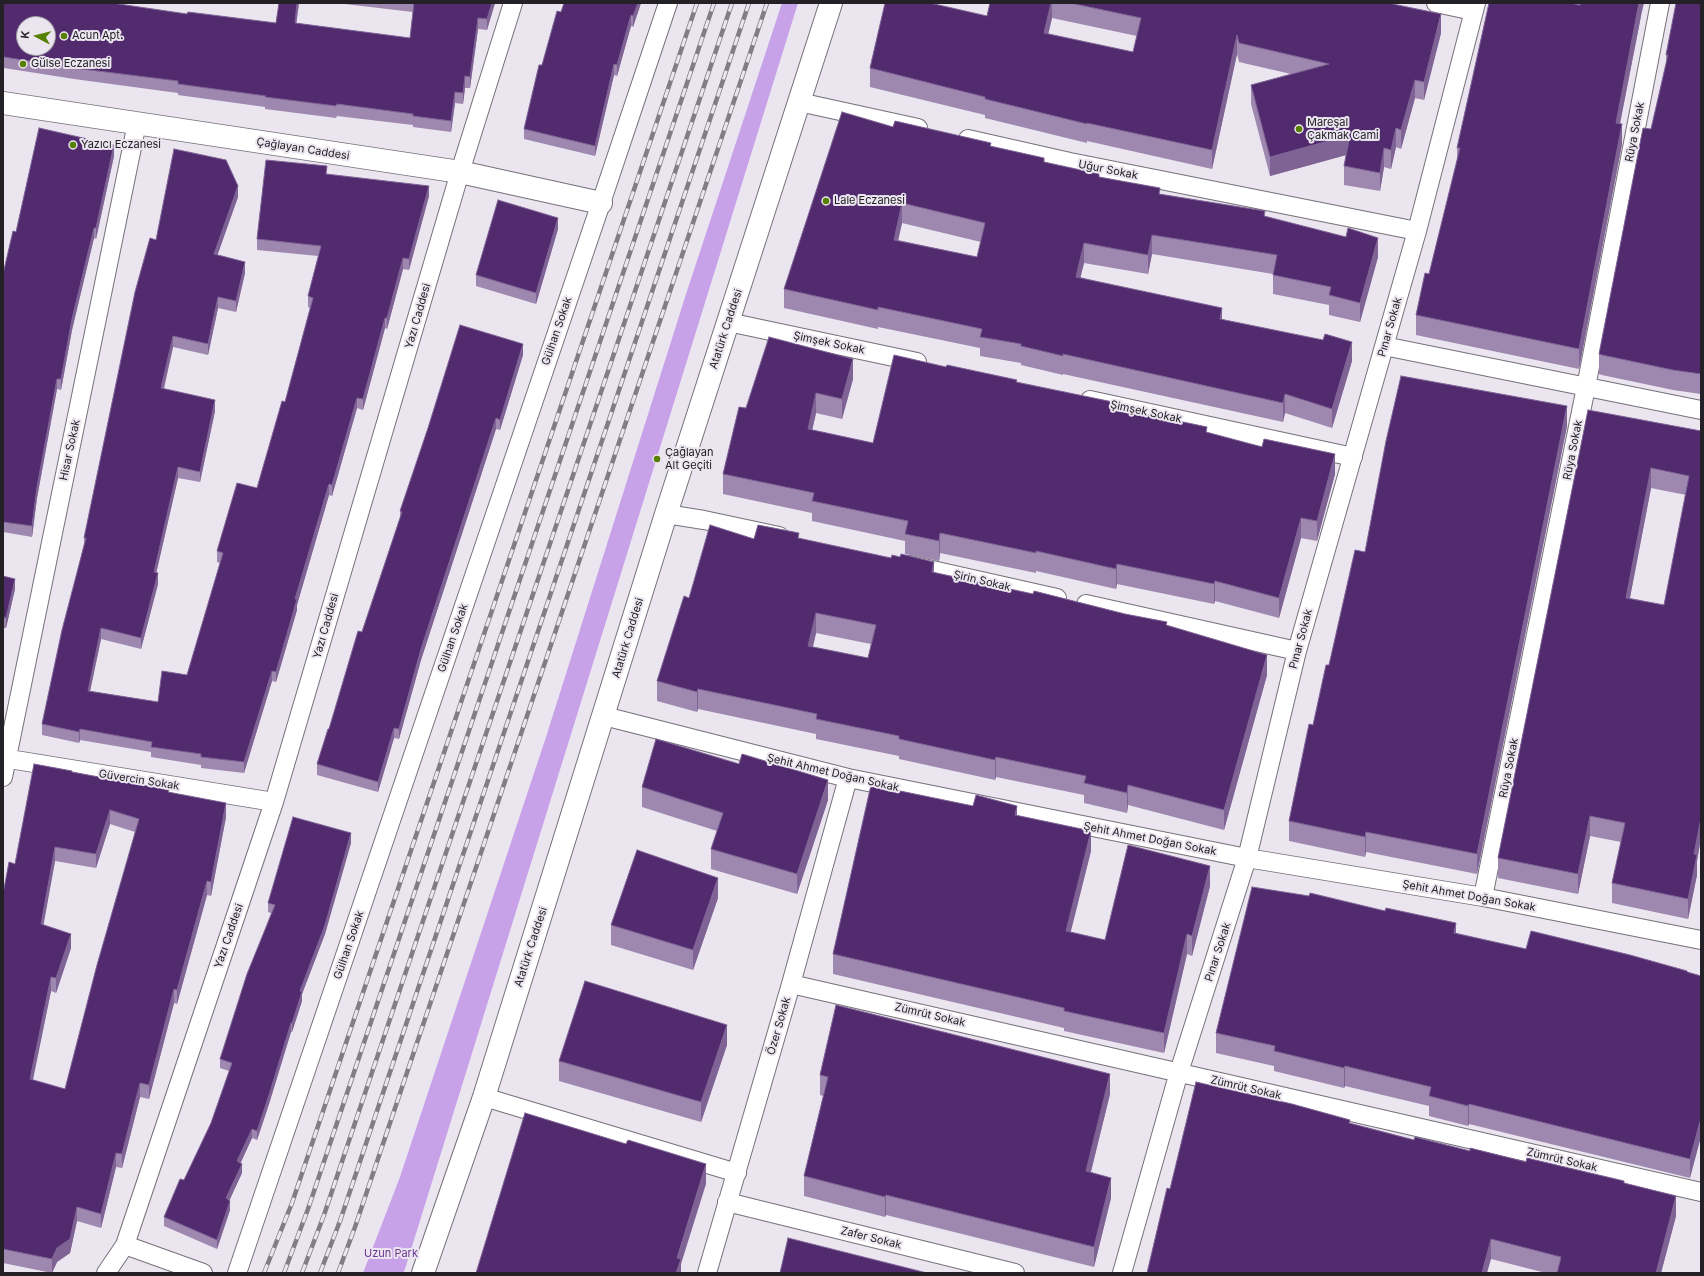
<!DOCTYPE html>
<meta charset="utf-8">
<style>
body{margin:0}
#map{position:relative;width:1704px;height:1276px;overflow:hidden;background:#ebe5f0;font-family:Inter,sans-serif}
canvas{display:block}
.frame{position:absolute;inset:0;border:4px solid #232125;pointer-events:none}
.north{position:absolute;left:16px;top:16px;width:40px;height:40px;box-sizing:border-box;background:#ebe5f0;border:1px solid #9b979f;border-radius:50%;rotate:277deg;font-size:11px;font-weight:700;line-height:16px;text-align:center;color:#232125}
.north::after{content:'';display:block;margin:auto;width:14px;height:18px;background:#577f00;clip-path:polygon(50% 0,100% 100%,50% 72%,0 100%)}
</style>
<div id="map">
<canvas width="1704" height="1276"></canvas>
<div class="frame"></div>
<div class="north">K</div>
</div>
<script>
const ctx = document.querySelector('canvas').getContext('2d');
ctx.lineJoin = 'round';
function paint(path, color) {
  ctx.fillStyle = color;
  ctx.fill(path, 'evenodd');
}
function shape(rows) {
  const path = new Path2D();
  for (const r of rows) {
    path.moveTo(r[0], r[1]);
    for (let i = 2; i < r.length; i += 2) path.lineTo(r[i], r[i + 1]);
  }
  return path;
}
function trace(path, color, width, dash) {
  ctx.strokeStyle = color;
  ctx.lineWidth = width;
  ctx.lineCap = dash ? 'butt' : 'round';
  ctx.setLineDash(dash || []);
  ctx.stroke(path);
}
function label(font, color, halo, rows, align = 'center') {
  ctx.font = font + ' Inter,sans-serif';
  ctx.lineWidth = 4;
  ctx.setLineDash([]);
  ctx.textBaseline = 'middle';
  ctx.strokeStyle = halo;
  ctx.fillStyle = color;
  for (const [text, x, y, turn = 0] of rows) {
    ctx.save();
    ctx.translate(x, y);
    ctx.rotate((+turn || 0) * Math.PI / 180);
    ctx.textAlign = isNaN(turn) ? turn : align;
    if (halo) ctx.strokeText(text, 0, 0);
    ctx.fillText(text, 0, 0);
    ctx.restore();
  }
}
paint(shape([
 [782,3,798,3,405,1269,403,1273,363,1273,400,1177,546,737,687,291]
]), '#c7a2e8');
const street = shape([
 [1436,3,1473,11],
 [799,102,918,128],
 [968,139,1070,162,1417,231],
 [728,322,917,362],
 [1384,346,1701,410],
 [1090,400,1353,457],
 [666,514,704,520,779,536],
 [910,565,1057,598],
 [1086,604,1297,651],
 [604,716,848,778,1247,858,1483,897,1701,940],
 [3,758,274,802],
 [3,777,137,123],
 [1483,897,1586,387,1660,3],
 [791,984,1701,1192],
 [484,1097,737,1173],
 [727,1202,1015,1273],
 [125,1245,203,1273],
 [106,1273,125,1245,274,802,460,172,513,3],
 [237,1273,601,203,668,3],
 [707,1273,791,984,848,778],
 [1122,1273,1179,1072,1247,858,1297,651,1417,231,1476,3]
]);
const secondary = shape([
 [3,103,460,172,601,203]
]);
const primary = shape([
 [423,1273,484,1097,666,514,831,3]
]);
trace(street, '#75717a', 20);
trace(secondary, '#75717a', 24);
trace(primary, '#75717a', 24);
trace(street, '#fff', 18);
trace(secondary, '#fff', 22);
trace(primary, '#fff', 22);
const rail = shape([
 [264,1273,292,1203,697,3],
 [284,1273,308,1209,714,3],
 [302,1273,324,1215,732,3],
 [320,1273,340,1221,749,3],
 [338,1273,355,1227,767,3]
]);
trace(rail, '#817d84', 4.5);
trace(rail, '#ebe5f0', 3, [9]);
paint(shape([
 [3,3,187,14,276,23,279,3,299,3,296,23,410,38,413,12,336,3,495,3,487,30,478,29,470,88,465,88,463,104,455,103,451,132,413,127,413,125,337,116,336,118,265,109,265,107,178,95,178,93,74,79,4,68,4,66,3,66],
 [641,3,633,27,631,26,617,76,614,75,595,156,524,139,524,129,542,65,561,12],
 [990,3,1388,3,1441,33,1424,100,1415,98,1401,149,1396,147,1391,169,1384,167,1380,191,1344,185,1344,166,1346,155,1270,176,1251,104,1251,85,1291,74,1239,62,1237,54,1212,169,1087,141,1087,143,985,118,985,115,870,87,870,68,987,16],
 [1052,18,1137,36,1133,52,1048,34],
 [1701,3,1701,394,1673,390,1602,375,1599,374,1599,354,1666,64,1666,55],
 [1641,16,1620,124,1622,144,1579,369,1416,335,1416,315,1429,274,1457,161,1457,148],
 [893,127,991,147,1044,162,1160,194,1265,216,1378,257,1360,322,1329,315,1329,305,1273,294,1273,274,1152,254,1148,274,1084,263,1080,277,1222,319,1352,361,1332,428,1285,413,1283,422,1063,374,1063,375,1021,365,1021,363,980,356,980,348,878,327,878,329,784,308,784,289],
 [902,223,981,242,977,257,898,240],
 [114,156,96,239,94,238,72,330,61,390,57,389,37,498,32,537,3,532,3,274,16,232],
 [327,174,429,196,409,270,403,269,387,329,385,328,363,410,357,408,332,496,329,495,297,605,297,610,276,682,272,681,244,773,201,768,201,765,151,757,151,752,80,740,79,743,42,735,42,724,84,544,84,538,156,240,238,197,217,255,245,273,236,312,218,308,208,355,173,347,164,389,215,411,200,482,178,478,156,573,158,584,141,649,101,639,90,691,158,702,187,675,220,563,217,562,217,551,257,488,285,402,310,308,308,307,308,296,318,256,257,250,257,239],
 [558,229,536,304,476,286,476,275],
 [523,355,500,430,496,429,421,660,399,739,394,738,378,792,317,775,317,764,400,518,400,511],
 [946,367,1017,382,1113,407,1207,433,1335,474,1317,541,1301,538,1279,618,1215,601,1214,604,1117,584,1116,589,1036,571,1036,573,940,553,939,561,905,554,905,541,812,521,812,513,723,494,723,474,746,408,853,379,842,419,816,413,812,430,873,443],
 [1588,410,1701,431,1701,838,1697,861,1697,875,1688,919,1612,903,1612,883,1621,842,1590,836,1578,894,1498,878,1498,858],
 [1651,488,1686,495,1664,605,1630,598],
 [1567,426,1477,874,1366,852,1365,857,1289,841,1289,821,1329,665,1365,552],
 [799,538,934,573,1167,626,1267,675,1224,830,1128,805,1127,813,1084,803,1084,795,996,777,995,780,899,759,899,756,816,739,816,734,698,709,697,712,657,701,657,681,689,598,754,539],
 [816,633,871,644,868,658,813,647],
 [3,576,15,589,6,628,4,628],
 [72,772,169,792,226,817,211,896,207,895,177,1004,174,1003,149,1099,140,1097,122,1168,116,1167,101,1228,77,1221,70,1253,57,1262,52,1273,3,1263,3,894,15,864],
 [110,824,135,832,65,1089,33,1080,51,991,56,993,71,948,43,925,55,861,96,868],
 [642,787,828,800,797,894,711,869,711,849,717,831,642,807],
 [1017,815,1091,851,1070,932,1105,940,1210,886,1192,956,1187,954,1164,1053,1064,1031,1064,1028,833,974,833,954],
 [351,843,325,934,302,994,302,1001,292,1032,291,1032,269,1104,257,1140,252,1138,240,1163,242,1173,229,1200,230,1210,217,1249,164,1226,164,1217,184,1180,211,1123,229,1071,220,1068,220,1059,271,913,268,912,268,903],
 [718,898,693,970,611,945,611,925],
 [1456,933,1526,949,1687,972,1701,976,1690,1178,1469,1124,1468,1126,1429,1116,1429,1106,1345,1086,1344,1088,1274,1071,1274,1066,1216,1053,1216,1033],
 [727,1045,701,1122,559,1081,559,1061],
 [820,1075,1110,1094,1091,1172,1111,1198,1094,1267,886,1215,885,1217,804,1196,804,1176,823,1096,820,1095],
 [1350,1123,1414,1140,1624,1183,1676,1216,1661,1273,1546,1273,1491,1259,1170,1189]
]), '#9e88af');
paint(shape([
 [297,3,299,3,295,34,295,23],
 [492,3,495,3,487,30,487,19],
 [638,3,641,3,633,27,633,16],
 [1051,3,1052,3,1052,18,1044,52,1044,33],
 [1639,3,1644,3,1641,16,1616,143,1616,123],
 [1441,14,1441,33,1424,100,1424,82],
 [631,15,631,26,617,76,617,65],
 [478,18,478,29,470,88,470,77],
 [1237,35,1237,54,1212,169,1212,150],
 [614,64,614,75,595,156,595,146],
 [465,76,465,88,463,104,463,93],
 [1415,80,1415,98,1401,149,1401,130],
 [455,92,455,103,451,132,451,121],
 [1622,124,1622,144,1579,369,1579,349],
 [1396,128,1396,147,1391,169,1391,150],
 [1350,135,1350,154,1270,176,1270,157],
 [114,145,114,156,96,239,96,228],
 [1384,148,1384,167,1380,191,1380,173],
 [238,186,238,197,214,265,214,254],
 [429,186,429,196,409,270,409,259],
 [902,203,902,223,894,259,894,240],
 [558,218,558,229,536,304,536,293],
 [94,228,94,238,72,330,61,390,61,379,72,319],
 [1152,235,1152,254,1148,274,1148,255],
 [1378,238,1378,257,1360,322,1360,303],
 [1084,243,1084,263,1076,296,1076,277],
 [403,258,403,269,387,329,387,318],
 [245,262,245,273,236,312,236,301],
 [218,297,218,308,208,355,208,344],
 [1222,308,1222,327,1220,319],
 [385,318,385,328,363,410,363,399],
 [173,336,173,347,161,399,161,388],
 [1352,342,1352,361,1332,428,1332,409],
 [523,344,523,355,500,430,500,420],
 [853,359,853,379,842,419,842,399],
 [57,379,57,389,37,498,32,537,32,526,37,487],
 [816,393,816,413,808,449,808,429],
 [1285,394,1285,413,1283,422,1283,403],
 [357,398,357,408,332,496,332,485],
 [215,400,215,411,200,482,200,472],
 [1567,406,1567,426,1477,874,1477,854],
 [496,418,496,429,421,660,399,739,399,729,421,649],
 [1335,454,1335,474,1317,541,1317,521],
 [178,467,178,478,154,583,154,572],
 [1651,468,1651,488,1626,618,1626,598],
 [329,484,329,495,297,605,297,610,276,682,276,672,295,599],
 [1301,518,1301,538,1279,618,1279,598],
 [940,533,940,553,939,561,939,541],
 [934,562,934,582,932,572],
 [1117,564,1117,584,1116,589,1116,569],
 [158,573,158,584,141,649,141,638],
 [15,579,15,589,6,628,6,618],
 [1215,581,1215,601,1214,604,1214,584],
 [816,613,816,633,808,666,808,646],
 [4,617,4,628,3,633,3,622],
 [101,628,101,639,88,701,88,691],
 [1267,655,1267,675,1224,830,1224,810],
 [272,671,272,681,244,773,244,762],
 [698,689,698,709,697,712,697,692],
 [394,728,394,738,378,792,378,782],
 [80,729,80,740,79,743,79,732],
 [996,757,996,777,995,780,995,760],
 [828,780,828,800,797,894,797,874],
 [1128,785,1128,805,1127,813,1127,793],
 [226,803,226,817,211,896,211,882],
 [1017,806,1017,826,1015,815],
 [110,810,110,824,96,868,96,854],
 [1590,816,1590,836,1578,894,1578,874],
 [1701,818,1701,838,1697,861,1697,875,1688,919,1688,899,1694,854],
 [1091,831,1091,851,1066,951,1066,931],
 [1366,832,1366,852,1365,857,1365,837],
 [351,833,351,843,325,934,302,994,302,1001,292,1032,292,1023,300,991],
 [55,847,55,861,41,939,41,924],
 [1210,866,1210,886,1192,956,1192,936],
 [718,878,718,898,693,970,693,950],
 [207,881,207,895,177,1004,177,990],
 [1456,923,1456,942,1454,933],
 [71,934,71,948,56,993,56,978],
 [1187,934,1187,954,1164,1053,1164,1033],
 [51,977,51,991,30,1093,30,1079],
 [174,989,174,1003,149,1099,149,1085],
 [291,1023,291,1032,269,1104,257,1140,257,1131],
 [727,1025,727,1045,701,1122,701,1102],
 [1345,1066,1345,1086,1344,1088,1344,1068],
 [1110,1074,1110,1094,1086,1191,1086,1171],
 [140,1083,140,1097,122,1168,122,1154],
 [1469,1104,1469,1124,1468,1126,1468,1106],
 [1701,1118,1701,1137,1690,1178,1690,1159],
 [252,1129,252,1138,237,1171,237,1161],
 [116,1153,116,1167,101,1228,101,1214],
 [242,1164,242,1173,226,1208,226,1198],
 [706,1164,706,1184,681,1264,681,1273,676,1273,677,1258],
 [1111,1178,1111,1198,1094,1267,1094,1247],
 [886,1195,886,1215,885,1217,885,1197],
 [1676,1196,1676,1216,1661,1273,1656,1273],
 [230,1201,230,1210,217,1249,217,1240],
 [77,1207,77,1221,70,1253,57,1262,52,1273,52,1259],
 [1491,1239,1491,1259,1487,1273,1482,1273]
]), '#7f6395');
const building = shape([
 [3,3,112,3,187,14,188,12,276,23,279,3,297,3,295,23,410,38,414,3,492,3,487,19,478,18,470,77,465,76,463,93,455,92,451,121,413,116,413,114,337,104,336,106,265,97,266,96,178,84,178,81,74,68,4,57,4,55,3,55,3,3],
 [24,24,48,24,48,48,24,48,24,24],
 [564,3,638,3,633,16,631,15,617,65,614,64,595,146,524,129,539,65,542,65,557,11,561,12,564,3],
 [885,3,930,3,987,16,990,3,1051,3,1044,33,1133,52,1141,18,1070,3,1388,3,1441,14,1424,82,1415,80,1401,130,1396,128,1391,150,1384,148,1380,173,1344,166,1350,135,1270,157,1251,85,1329,64,1239,43,1237,35,1212,150,1087,123,1087,124,985,99,985,97,870,68,885,3],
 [1489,3,1570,3,1580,5,1580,3,1639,3,1616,123,1622,124,1579,349,1416,315,1425,273,1429,274,1460,148,1457,148,1489,3],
 [1676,3,1701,3,1701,374,1673,370,1602,355,1599,354,1643,128,1651,129,1668,55,1666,55,1676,3],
 [842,112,893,127,895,121,991,143,990,146,1044,158,1044,162,1099,174,1099,177,1160,188,1159,194,1265,211,1264,216,1346,237,1348,228,1378,238,1360,303,1329,295,1331,287,1273,275,1277,255,1152,235,1148,255,1084,243,1076,277,1222,308,1220,319,1323,340,1325,334,1352,342,1332,409,1285,394,1283,403,1063,354,1063,356,1021,346,1021,344,980,337,982,329,878,307,878,310,784,289,842,112],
 [902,203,985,223,977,257,894,240,902,203],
 [39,128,114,145,96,228,94,228,72,319,61,379,57,379,37,487,32,526,3,522,3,274,13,231,16,232,39,128],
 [174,149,226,160,238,186,214,254,245,262,236,301,218,297,208,344,173,336,161,388,215,400,200,472,178,467,154,572,158,573,141,638,101,628,88,691,158,702,162,671,187,675,223,553,217,551,237,483,257,488,282,401,285,402,313,298,308,296,321,246,257,239,266,160,327,166,326,174,429,186,409,259,403,258,387,318,385,318,363,399,357,398,332,485,329,484,295,599,297,599,276,672,272,671,244,762,201,757,201,754,151,747,152,742,80,729,79,732,42,724,62,630,86,538,84,538,135,292,150,238,156,240,174,149],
 [498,200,558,218,536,293,476,275,498,200],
 [460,325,523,344,500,420,496,418,421,649,399,729,394,728,378,782,317,764,328,729,329,729,358,631,362,632,402,512,400,511,428,428,460,325],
 [769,337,853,359,842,399,816,393,808,429,873,443,894,355,946,367,947,365,1017,380,1016,382,1113,402,1112,407,1207,427,1206,432,1262,447,1264,439,1335,454,1317,521,1301,518,1279,598,1215,581,1214,584,1117,564,1116,569,1036,551,1036,553,940,533,939,541,905,534,908,521,812,501,814,493,723,474,739,407,746,408,769,337],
 [1401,376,1567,406,1477,854,1366,832,1365,837,1289,821,1309,724,1313,725,1326,665,1329,665,1355,550,1365,552,1386,441,1401,376],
 [1588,410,1701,431,1701,818,1694,854,1697,855,1688,899,1612,883,1625,823,1590,816,1578,874,1498,858,1588,410],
 [1651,468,1689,476,1664,605,1626,598,1651,468],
 [710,525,754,539,758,525,799,533,798,538,891,558,892,555,900,557,901,554,934,562,932,572,1033,594,1034,591,1125,614,1167,622,1166,625,1267,655,1224,810,1128,785,1127,793,1084,783,1086,776,996,757,995,760,899,739,899,736,816,719,817,714,698,689,697,692,657,681,684,596,689,598,710,525],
 [816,613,876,625,868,658,808,646,816,613],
 [3,576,15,579,6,618,4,617,3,622,3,576],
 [656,739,739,764,742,754,828,780,797,874,711,849,723,813,642,787,656,739],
 [34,764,72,771,72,772,169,790,168,792,226,803,211,882,207,881,177,990,174,989,149,1085,140,1083,122,1154,116,1153,101,1214,77,1207,70,1239,57,1248,52,1259,3,1249,3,894,9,862,15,864,34,764],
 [110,810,139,819,97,965,65,1089,30,1079,51,977,56,978,71,934,41,924,55,847,96,854,110,810],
 [871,785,973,806,976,795,1017,806,1015,815,1091,831,1066,931,1105,940,1128,845,1210,866,1192,936,1187,934,1164,1033,1064,1011,1064,1008,833,954,871,785],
 [293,817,351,833,325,925,300,991,302,992,292,1023,291,1023,269,1095,257,1131,252,1129,237,1161,242,1164,226,1198,230,1201,217,1240,164,1217,180,1179,184,1180,211,1123,232,1063,220,1059,247,974,275,905,268,903,293,817],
 [637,850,718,878,693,950,611,925,637,850],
 [1252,887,1309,896,1310,893,1385,911,1386,908,1456,923,1454,933,1526,949,1531,931,1630,955,1687,971,1687,972,1701,976,1701,1118,1690,1159,1469,1104,1468,1106,1429,1096,1431,1087,1345,1066,1344,1068,1274,1051,1275,1046,1216,1033,1252,887],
 [585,981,727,1025,701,1102,559,1061,585,981],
 [836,1005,1110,1074,1086,1171,1111,1178,1094,1247,886,1195,885,1197,804,1176,828,1077,820,1075,836,1005],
 [1196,1082,1292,1104,1350,1120,1349,1123,1414,1140,1415,1137,1470,1151,1470,1148,1526,1162,1527,1158,1624,1181,1624,1183,1676,1196,1656,1273,1557,1273,1561,1257,1491,1239,1482,1273,1147,1273,1167,1188,1170,1189,1196,1082],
 [525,1113,626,1144,628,1140,706,1164,677,1258,681,1259,676,1273,476,1273,525,1113],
 [788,1238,927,1273,780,1273,788,1238]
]);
paint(building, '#512b6e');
trace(building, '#7f6395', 1);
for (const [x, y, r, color] of [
 [64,36,4,"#577f00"],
 [23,64,4,"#577f00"],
 [1299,129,4,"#577f00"],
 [73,145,4,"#577f00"],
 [826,201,4,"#577f00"],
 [657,459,4,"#577f00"]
]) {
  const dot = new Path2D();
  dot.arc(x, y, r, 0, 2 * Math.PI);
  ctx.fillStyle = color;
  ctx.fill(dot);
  trace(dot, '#ebe5f0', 1.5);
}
label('11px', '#232125', '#ebe5f0', [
 ["Acun Apt.",72,36],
 ["Gülse Eczanesi",31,64],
 ["Mareşal",1307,123],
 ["Çakmak Cami",1307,136],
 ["Yazıcı Eczanesi",81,145],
 ["Lale Eczanesi",834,201],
 ["Çağlayan",665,453],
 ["Alt Geçiti",665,466]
], 'left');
label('11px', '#232125', '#ebe5f0', [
 ["Rüya Sokak",1635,132,-79],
 ["Çağlayan Caddesi",303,149,9],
 ["Uğur Sokak",1108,170,11],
 ["Yazı Caddesi",418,316,-74],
 ["Pınar Sokak",1390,327,-74],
 ["Atatürk Caddesi",726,329,-72],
 ["Gülhan Sokak",557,331,-71],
 ["Şimşek Sokak",829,343,12],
 ["Şimşek Sokak",1146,412,12],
 ["Hisar Sokak",70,450,-78],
 ["Rüya Sokak",1573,450,-79],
 ["Şirin Sokak",982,581,13],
 ["Yazı Caddesi",326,626,-74],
 ["Gülhan Sokak",453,638,-71],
 ["Atatürk Caddesi",628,638,-73],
 ["Pınar Sokak",1301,639,-75],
 ["Rüya Sokak",1509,768,-79],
 ["Şehit Ahmet Doğan Sokak",833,773,13],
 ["Güvercin Sokak",139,780,9],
 ["Şehit Ahmet Doğan Sokak",1150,839,11],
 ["Şehit Ahmet Doğan Sokak",1469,896,10],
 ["Yazı Caddesi",229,936,-71],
 ["Gülhan Sokak",349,945,-71],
 ["Atatürk Caddesi",531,947,-72],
 ["Pınar Sokak",1218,952,-72],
 ["Zümrüt Sokak",930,1015,13],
 ["Özer Sokak",779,1026,-74],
 ["Zümrüt Sokak",1246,1088,13],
 ["Zümrüt Sokak",1562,1160,13],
 ["Zafer Sokak",871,1238,14]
]);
label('11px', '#6c3992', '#ebe5f0', [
 ["Uzun Park",391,1254]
]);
</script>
